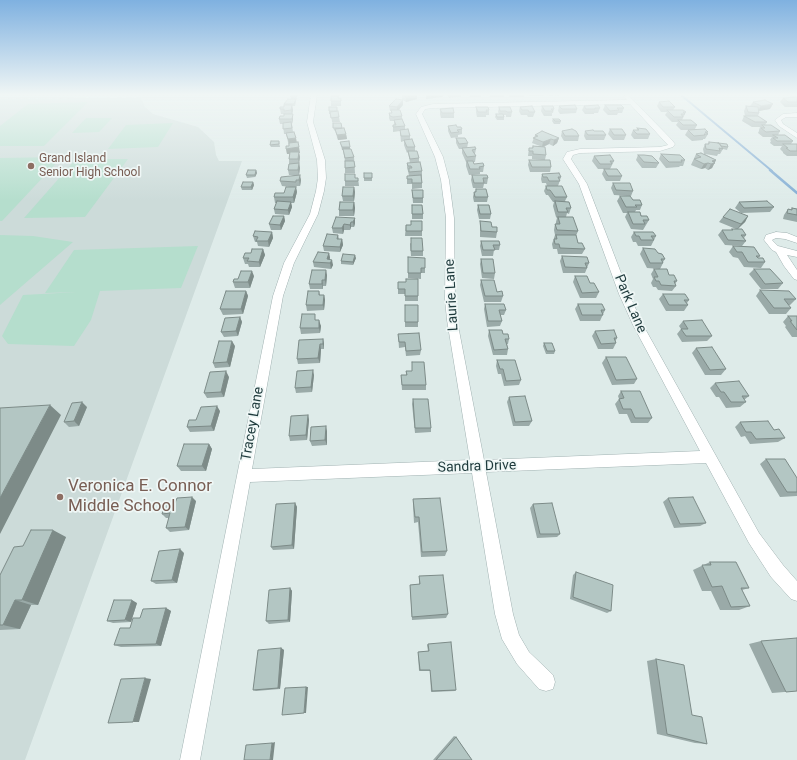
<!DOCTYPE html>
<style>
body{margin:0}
canvas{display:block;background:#deebe9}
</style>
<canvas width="797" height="760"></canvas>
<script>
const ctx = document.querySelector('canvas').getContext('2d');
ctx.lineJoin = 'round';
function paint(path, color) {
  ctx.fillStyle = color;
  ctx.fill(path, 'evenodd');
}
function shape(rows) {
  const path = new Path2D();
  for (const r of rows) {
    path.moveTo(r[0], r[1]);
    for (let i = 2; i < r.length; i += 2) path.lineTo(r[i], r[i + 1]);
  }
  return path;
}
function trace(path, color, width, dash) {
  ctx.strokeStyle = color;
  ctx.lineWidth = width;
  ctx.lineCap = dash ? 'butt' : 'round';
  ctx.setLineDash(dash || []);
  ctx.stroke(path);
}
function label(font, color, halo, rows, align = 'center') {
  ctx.font = font + ' Roboto,sans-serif';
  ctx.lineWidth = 3.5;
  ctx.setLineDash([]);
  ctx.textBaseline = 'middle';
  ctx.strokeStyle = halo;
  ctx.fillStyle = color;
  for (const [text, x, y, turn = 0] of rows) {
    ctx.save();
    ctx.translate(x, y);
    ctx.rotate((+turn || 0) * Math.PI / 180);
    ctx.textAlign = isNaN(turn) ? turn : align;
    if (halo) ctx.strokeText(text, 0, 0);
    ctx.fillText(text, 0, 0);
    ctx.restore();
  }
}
paint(shape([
 [141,97,145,107,153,114,198,127,214,142,216,155,219,161,242,161,25,760,0,760,0,99]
]), '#ccdbd9');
paint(shape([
 [88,102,44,146,0,146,0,126,28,104],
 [86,118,112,118,99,132,72,133],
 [173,123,158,147,108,149,126,125],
 [62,157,2,221,0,221,0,158],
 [76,159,128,159,85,217,24,218],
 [0,235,33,236,73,242,0,305],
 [198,246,181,288,100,291,91,320,74,346,8,344,2,336,23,295,78,292,45,293,74,250]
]), '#b5decd');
trace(shape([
 [681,95,772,171]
]), '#82add4', 2);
trace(shape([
 [770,170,797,193]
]), '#82add4', 2.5);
const minor = shape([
 [311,95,317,95,313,122,325,160,326,178,324,191,318,214,294,263,283,296,252,469,470,460,447,320,445,299,446,218,441,180,435,157,416,114,421,107,433,104,627,100,623,96,628,95,671,139,675,144,673,147,660,151,580,153,573,155,571,159,587,184,629,294,643,325,759,533,783,565,797,581,797,601,791,599,771,577,749,543,706,463,486,472,513,614,519,635,529,652,553,675,555,682,553,689,546,691,539,689,517,664,502,639,495,614,472,473,250,482,200,760,180,760,273,296,284,263,310,214,316,191,318,178,317,160,307,122,311,95],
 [630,104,668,145,660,147,580,149,567,152,563,159,579,184,619,294,633,325,700,451,484,460,457,320,455,299,454,218,449,180,443,157,422,114,425,109,433,108,630,104],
 [797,113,797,117,786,117,781,120,783,124,797,133,797,138,779,126,775,120,783,114,797,113],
 [776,232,787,233,797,237,797,243,785,239,776,238,772,240,778,246,797,251,797,257,787,255,797,270,797,280,794,279,784,266,776,252,772,250,764,240,766,235,776,232]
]);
trace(minor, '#a1b2b2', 1);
paint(minor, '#fff');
paint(shape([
 [291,95,298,95,297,99,291,99],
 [331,95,339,95,339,98,341,98,341,106,331,106],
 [402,95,417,95,417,99,406,102,403,100,403,105,398,110,402,116,402,119,405,126,405,130,410,136,410,140,415,147,415,151,419,158,419,162,422,171,422,188,412,189,412,184,407,184,407,176,409,176,408,171,407,168,407,163,410,163,408,152,407,153,404,145,404,141,401,142,400,131,393,132,393,125,394,125,394,121,390,121,389,118,389,113,391,113,391,111,390,111,389,106,402,100],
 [448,95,461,95,461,97,449,98],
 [469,95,481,95,481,97,470,97],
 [489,95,504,95,504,97,490,97],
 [508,95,525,95,524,97,509,97],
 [528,95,543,95,543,96,529,96],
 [549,95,564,95,550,96],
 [783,98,797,98,797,107,785,107,780,102],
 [296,99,296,102,295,106,292,106,293,110,292,114,293,119,292,124,293,132,300,153,299,153,300,157,299,163,300,168,299,175,301,180,300,186,297,186,296,188,297,192,294,203,291,203,292,207,289,215,275,214,274,209,277,203,275,203,274,197,284,193,290,187,282,186,280,181,294,175,289,175,288,170,289,164,289,154,287,154,286,146,289,146,286,134,284,134,283,124,280,124,279,119,284,116,284,114,281,114,280,109,284,107,285,105,284,104],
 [659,102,675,107,673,110,686,112,682,120,697,125,695,129,708,132,707,134,708,134,705,139,703,139,703,140,692,141,685,135,688,130,681,130,676,125,678,122,672,122,665,115,667,112,661,112,657,106],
 [753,102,770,109,759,111,759,113,758,116,767,122,765,125,780,131,778,135,793,141,791,144,797,151,797,156,787,156,783,153,783,152,780,149,782,146,774,146,770,143,771,141,770,140,772,137,763,137,758,133,759,131,759,130,760,127,752,127,742,121,744,116,745,116,744,111,746,106,750,106],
 [605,105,624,108,622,113,618,113,617,115,608,115,603,110],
 [542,106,554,109,553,113,552,113,552,116,544,116,541,111],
 [559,106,577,109,576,113,560,114,558,111],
 [584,106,600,108,598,113,594,113,594,114,585,114,582,110],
 [329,107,337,112,339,117,340,122,332,122,331,114,329,114],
 [476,107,489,110,489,115,486,115,486,117,477,117,476,112],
 [499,107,512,112,511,117,506,117,506,115,503,115,504,117,504,120,497,120,495,117,496,114,499,114,498,112],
 [520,107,535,112,533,117,528,117,527,115,521,115,519,111],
 [440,109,454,113,454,118,441,118,440,114],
 [553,119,561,121,560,124,554,124,552,121],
 [333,123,341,123,342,128,346,134,347,139,338,140,336,134,335,130,334,131],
 [448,126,457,127,462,129,462,134,458,135,458,137,451,138,448,131],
 [637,128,650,134,648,139,634,139,631,135,633,130,637,130],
 [610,129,626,135,624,140,613,140,608,134],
 [562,131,579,136,578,141,564,141,561,136],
 [585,131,594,131,606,135,604,140,586,140,584,136],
 [535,135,559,138,557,143,553,146,549,144,544,147,546,155,545,160,551,167,550,172,530,172,528,165,529,160,543,160,532,159,532,156,528,156,529,148,532,148,533,146,540,146,532,143],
 [456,138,468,143,467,148,476,149,475,154,476,156,475,162,474,162,474,164,484,166,483,172,480,172,480,174,469,175,466,166,466,162,462,153,462,149,459,149,456,143],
 [279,141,280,147,271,147,270,145],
 [340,142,350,149,354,157,355,173,345,173,345,161,343,150,342,150],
 [709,142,728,147,727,150,723,149,720,154,718,154,717,156,705,154,716,160,712,168,708,170,705,168,701,169,691,165,696,154,704,154,703,149,705,144,708,144],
 [661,154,685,160,683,166,680,166,679,167,666,168,659,159],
 [638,155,659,163,656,168,642,168,636,160],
 [594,156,614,161,610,169,622,176,620,181,606,181,602,174,604,169,598,169,592,161],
 [256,170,257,173,255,177,247,178,246,175],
 [364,173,372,173,372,181,364,181],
 [355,174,355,178,358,178,359,186,345,186,345,181],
 [542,174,561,177,558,186,567,197,565,201,571,208,569,214,567,213,566,217,578,231,576,236,578,243,585,249,582,254,558,254,557,249,553,249,552,244,555,235,554,230,555,224,556,224,556,222,557,218,556,217,553,206,554,202,553,202,548,195,546,195,544,191,546,186,547,186,546,183,542,183,541,179],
 [472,175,488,178,487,184,484,184,483,188,473,188,471,180],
 [253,182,254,185,252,190,242,190,241,187],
 [613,183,633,191,631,196,614,195,611,188],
 [354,187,355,192,354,201,343,201,342,196],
 [476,189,488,197,487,202,474,202,473,197,474,192,475,192],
 [412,190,423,198,423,203,413,203],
 [620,196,633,200,642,205,640,210,636,210,635,212,649,220,643,230,631,229,625,217,627,213,623,213,617,201],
 [354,202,355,208,354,216,339,216,339,210],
 [739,202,774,207,770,212,741,213,735,208],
 [412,205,423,214,423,219,412,219],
 [478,205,491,214,490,219,479,219,477,210],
 [792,208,797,209,797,222,783,219,784,215,788,209,791,210],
 [284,216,285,221,281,230,271,230,269,224],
 [748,216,745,222,738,229,746,235,744,238,746,241,742,246,725,245,718,235,722,230,731,230,732,229,736,229,719,222,723,217],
 [355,218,355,223,354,227,351,227,350,230,344,230,343,234,333,233,332,228],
 [480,221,492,227,497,232,496,238,480,237],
 [406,225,411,225,422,231,422,236,405,236],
 [272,232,273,238,269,247,258,246,257,242,255,242,253,236],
 [634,232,656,236,651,246,638,246,636,242,633,242,631,237],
 [338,235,339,239,342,239,343,245,340,252,324,251,323,246],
 [481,241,500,245,499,250,494,250,493,256,482,256,480,246],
 [410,243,423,251,423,256,411,256],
 [733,246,760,256,758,258,765,262,761,268,744,267,738,258,733,257,729,252],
 [643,248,658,253,665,259,663,262,663,263,660,269,647,268,640,254],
 [263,249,265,255,260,267,249,267,248,264,245,264,243,258,251,253],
 [329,253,330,258,329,260,333,265,331,269,314,267,313,262],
 [562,256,589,263,585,273,563,273,560,261],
 [408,257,425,268,425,273,421,273,421,279,408,278],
 [356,258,353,265,341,264,341,261],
 [481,259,495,273,494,279,482,278,480,264],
 [654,269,669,275,677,281,675,284,676,286,672,291,658,290,656,287,653,287,651,283,653,279,651,274],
 [754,269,783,283,778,289,761,289,749,274],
 [327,275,326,286,323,286,323,289,310,289,309,284],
 [254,276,250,288,235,288,233,282],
 [575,276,590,283,599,292,596,298,580,298,573,282],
 [481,280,503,296,501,302,484,302,480,285],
 [398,282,418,296,418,301,405,301,405,294,398,294],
 [760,290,796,299,790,305,788,305,791,308,786,314,769,314,756,296],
 [246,291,248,296,243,314,223,315,220,309],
 [319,291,320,295,324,295,325,300,324,310,307,311,306,305],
 [663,294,689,300,687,303,688,305,684,311,666,311,659,299],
 [485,304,506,310,504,315,500,315,502,321,500,326,487,327,484,309],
 [578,304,605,310,600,321,580,321,575,309],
 [405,305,418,322,418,327,405,327],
 [788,316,797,316,797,337,792,337,785,327,786,326,783,322],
 [240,317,242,322,238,336,224,337,221,332],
 [316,320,321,326,320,333,301,334,300,328],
 [683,321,712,336,707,341,682,342,677,334,681,329,679,326],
 [489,330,503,334,509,339,508,344,507,344,508,349,507,355,493,355,488,336],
 [595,331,617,338,615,342,616,343,613,349,598,349,592,336],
 [398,334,421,350,420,355,406,356,405,347,399,348],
 [323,339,324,344,324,349,321,349,320,363,298,364,297,359],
 [544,343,555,351,554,354,546,354,543,346],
 [235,346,230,367,215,368,213,363],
 [696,348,726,369,721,375,705,375,692,353],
 [606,357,637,379,634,384,612,385,602,363],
 [497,360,521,380,519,385,504,386,501,374,498,374,496,366],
 [412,362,426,385,426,390,402,390,401,375,406,375,406,371,412,371],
 [314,375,312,392,296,393,295,388],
 [229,377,224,397,207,398,204,393],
 [715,383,749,396,744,400,746,402,740,407,726,408,719,397,716,397,710,388],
 [621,391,652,418,648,423,631,423,627,414,619,414,615,404,619,399,618,396],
 [509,397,532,421,529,426,513,426,507,402],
 [413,399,431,428,431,432,415,433,412,404],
 [87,407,79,426,69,427,64,422],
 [220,411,214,431,190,432,187,427,196,420],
 [308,415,309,420,307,440,290,441,289,436],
 [740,422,774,430,785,438,778,442,750,444,745,436,741,437,735,427],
 [327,431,327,445,312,446,310,441],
 [209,444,212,449,206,471,181,471,177,466],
 [766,459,797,478,797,496,780,497,760,464],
 [668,498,706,523,700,526,674,528,663,502],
 [413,499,447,551,445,556,421,557,418,522,414,523,413,505],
 [196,501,189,530,170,532,166,528,169,518,166,518,162,514],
 [295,503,297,507,294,549,273,550,271,547],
 [533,504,560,534,557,537,537,538,530,508],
 [66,537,38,605,31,605,20,629,0,630,0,575,23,546],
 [184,553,177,583,156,584,151,581],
 [710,562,749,588,742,590,750,606,739,610,720,610,711,591,702,591,693,570],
 [576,572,611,611,607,613,570,599,573,575],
 [419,576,448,614,446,618,412,620,410,589,410,585,419,584],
 [290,588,292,591,290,622,269,624,266,621],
 [137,603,131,622,113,623,107,621],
 [166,608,171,611,161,646,121,647,114,645,140,618],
 [761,641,797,691,772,693,749,644],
 [428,644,456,690,455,691,431,692,430,671,419,671,418,653,418,652,428,651,427,645],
 [281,648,284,650,280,689,256,691,253,690],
 [656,659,692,715,707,744,695,743,657,734,647,661],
 [454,736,456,737,472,760,433,760]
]), '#9aaaa8');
paint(shape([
 [415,95,417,95,417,99,406,102,406,97],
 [426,95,443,95,443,97,426,99],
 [403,100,403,105,397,112,397,107],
 [773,104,770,109,758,111,761,106],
 [292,105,293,110,292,115,291,110],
 [293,114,293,119,292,124,292,119],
 [346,134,347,139,338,140,337,135],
 [296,138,297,143,289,144,288,139],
 [559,138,557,143,553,146,554,140],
 [551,139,549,144,542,147,543,142],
 [299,147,300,153,299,153,300,157,299,164,298,159,298,153,287,154,286,149],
 [342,147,350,147,350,149,342,150],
 [716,160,712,168,708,170,711,164,712,161],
 [299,163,300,168,299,175,298,170],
 [708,163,705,168,701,169,704,164],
 [256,170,257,173,255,177,255,175],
 [300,175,301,180,300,186,299,180],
 [253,182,254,185,252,190,251,187],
 [296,187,297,192,294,203,293,197],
 [354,187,355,192,354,201,353,196],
 [291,202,292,207,289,215,288,210],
 [354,202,355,208,354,216,353,210],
 [284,216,285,221,281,230,280,225],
 [748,216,745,222,737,229,741,224],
 [355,218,355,223,354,227,353,222],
 [351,222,351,227,350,230,350,225],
 [344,224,344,230,343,234,342,228],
 [272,232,273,238,269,247,268,241],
 [342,239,343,245,340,252,340,247],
 [263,249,265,255,260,267,259,262],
 [329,253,330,258,328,263,327,259],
 [355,255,356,258,353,265,353,262],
 [332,260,333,265,331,269,330,263],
 [326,270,327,275,326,286,325,280],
 [252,271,254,276,250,288,248,282],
 [322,280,323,286,323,289,322,284],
 [246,291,248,296,243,314,241,309],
 [324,295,325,300,324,310,323,305],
 [240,317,242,322,238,336,236,331],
 [319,320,321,326,320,333,319,328],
 [323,339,324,344,324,349,323,344],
 [232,341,235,346,230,367,227,362],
 [320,344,321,349,320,363,318,358],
 [313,370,314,375,312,392,311,387],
 [226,371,229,377,224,397,221,392],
 [82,402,87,407,79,426,74,421],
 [50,405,61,415,0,534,0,498],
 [217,406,220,411,214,431,211,426],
 [308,415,309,420,307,440,306,435],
 [326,426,327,431,327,445,325,440],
 [209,444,212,449,206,471,202,466],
 [192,497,196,501,189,530,185,527],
 [295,503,297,507,294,549,292,545],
 [53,530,66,537,38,605,22,600],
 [180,549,184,553,177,583,172,580],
 [290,588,292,591,290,622,288,620],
 [15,600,31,605,20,629,3,625],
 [132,600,137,603,131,622,125,620],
 [166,608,171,611,161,646,156,644],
 [281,648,284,650,280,689,278,688],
 [145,678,151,679,139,722,133,722],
 [306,687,308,687,306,713,304,713],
 [275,742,273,760,270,760,272,743]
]), '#7d8b88');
const building = shape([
 [291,95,297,95,296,97,291,97,291,95],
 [402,95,415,95,406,97,402,95],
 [331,96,338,96,338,98,341,98,341,101,331,101,331,96],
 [796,97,797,98,797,102,788,102,783,98,796,97],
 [288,99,296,99,294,104,284,104,288,99],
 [396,99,403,100,397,107,389,106,396,99],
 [765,100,773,104,761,106,753,102,765,100],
 [669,101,675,107,663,107,659,102,669,101],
 [284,105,292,105,291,110,284,111,284,109,280,109,280,107,284,107,284,105],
 [575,105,577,109,562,109,559,106,575,105],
 [598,105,600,108,595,108,595,109,586,109,584,106,598,105],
 [605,105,621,105,624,108,617,108,619,110,610,111,605,105],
 [532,106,535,112,529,112,528,110,522,110,520,107,532,106],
 [542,106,553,106,554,109,551,109,553,111,545,111,542,106],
 [746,106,758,107,759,113,748,112,746,106],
 [329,107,337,107,337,111,329,111,329,107],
 [476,107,488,107,489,110,486,110,487,112,478,112,476,107],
 [499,107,510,107,512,112,507,112,506,111,500,111,499,107],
 [453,108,454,113,442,113,440,109,453,108],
 [391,110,400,110,402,116,393,117,390,116,389,113,392,113,391,110],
 [667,110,683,110,686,112,683,112,685,114,681,114,683,117,674,117,667,110],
 [338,111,339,117,331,118,330,112,338,111],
 [284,114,293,114,292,119,279,119,280,116,284,116,284,114],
 [496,114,503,114,504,117,497,117,496,114],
 [744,116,758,116,767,122,755,122,744,116],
 [402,119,405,126,393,127,393,125,396,125,394,120,402,119],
 [553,119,559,119,561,121,555,121,553,119],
 [678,120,691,120,697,125,683,125,678,120],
 [291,122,292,128,283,129,283,123,291,122],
 [333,123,341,123,342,128,333,128,333,123],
 [456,125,457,127,461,127,462,129,457,130,459,132,451,133,448,126,456,125],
 [762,125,771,125,780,131,766,132,761,128,765,128,762,125],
 [344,128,346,134,337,135,335,129,344,128],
 [637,128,646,129,650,134,637,134,633,130,639,130,637,128],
 [408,129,410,136,401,136,400,130,408,129],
 [572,129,576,131,579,136,565,136,562,131,572,129],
 [610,129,622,129,626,135,614,135,610,129],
 [705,129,708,132,705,132,708,134,704,134,705,135,694,136,688,130,705,129],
 [593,130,594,131,603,131,606,135,588,135,585,131,593,130],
 [542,131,559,138,554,140,551,139,543,142,533,138,538,136,535,135,542,131],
 [294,132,296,138,288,139,286,133,294,132],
 [773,135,785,135,793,141,777,141,773,138,778,138,773,135],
 [456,138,465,138,468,143,459,144,456,138],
 [412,139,415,147,407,147,404,140,412,139],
 [271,141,279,141,279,144,270,145,271,141],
 [349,141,350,147,342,147,340,142,349,141],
 [298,142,299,147,286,149,286,146,289,146,289,143,298,142],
 [709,142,719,143,723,149,719,148,720,151,706,149,705,144,709,144,709,142],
 [718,143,727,144,728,147,721,146,719,143,718,143],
 [783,144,797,144,797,151,790,151,786,148,788,148,783,144],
 [533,146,545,147,546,155,533,154,533,151,529,151,529,148,533,148,533,146],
 [475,147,476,149,472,150,476,156,467,157,462,148,475,147],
 [343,149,351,149,354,157,345,158,343,149],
 [408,151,417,151,419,158,410,159,408,151],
 [290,152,299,152,298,159,289,159,290,152],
 [701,153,716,160,712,161,715,163,711,164,708,163,704,164,694,159,701,157,696,154,701,153],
 [661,154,680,155,685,160,681,160,682,162,669,162,661,154],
 [610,155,614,161,610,161,612,164,600,164,594,156,610,155],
 [638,155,644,155,652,156,659,163,644,162,638,155],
 [529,160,550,160,551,167,532,167,529,160],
 [345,161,354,161,355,167,345,168,345,161],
 [467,161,473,161,474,164,483,163,484,166,479,167,480,169,470,169,467,161],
 [420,162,422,171,409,172,409,168,412,168,411,166,408,166,407,163,420,162],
 [299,163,298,170,288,170,289,164,299,163],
 [604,169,617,169,622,176,608,176,604,169],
 [248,170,256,170,255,175,246,175,248,170],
 [364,173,372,173,372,178,364,178,364,173],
 [559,173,561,177,558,177,560,181,549,181,547,177,543,177,542,174,559,173],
 [345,174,355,174,355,178,358,178,358,181,345,181,345,174],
 [300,175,299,180,296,180,296,182,280,181,281,177,300,175],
 [421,175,422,183,412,183,412,179,407,179,407,176,421,175],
 [472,175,487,175,488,178,483,178,484,183,474,183,472,175],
 [243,182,253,182,251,187,241,187,243,182],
 [613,183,630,183,633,191,616,190,613,183],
 [546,186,562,186,567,197,555,197,550,190,547,190,546,186],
 [286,187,296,187,293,197,274,197,275,193,284,193,286,187],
 [343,187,354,187,353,196,342,196,343,187],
 [476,189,486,189,488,197,475,197,474,192,476,192,476,189],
 [412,190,423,190,423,198,413,198,412,190],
 [620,196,630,196,633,200,640,200,642,205,635,205,637,207,626,207,620,196],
 [277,201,291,202,288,210,274,209,277,201],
 [555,201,569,202,571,208,566,208,568,212,558,212,555,201],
 [767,201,774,207,744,208,739,202,767,201],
 [340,202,354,202,353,210,339,210,340,202],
 [412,205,422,205,423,214,412,214,412,205],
 [478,205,489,205,491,214,480,214,478,205],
 [792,208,797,209,797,215,787,213,788,209,792,210,792,208],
 [730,209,748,216,741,224,723,217,730,209],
 [628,212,640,212,641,216,647,216,649,220,643,220,645,224,633,224,628,212],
 [273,216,284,216,280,225,269,224,273,216],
 [336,217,355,218,353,222,351,222,350,225,344,224,342,228,332,228,336,217],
 [558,217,573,217,578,231,557,230,555,224,560,224,558,217],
 [411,221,422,221,422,231,406,231,406,225,411,225,411,221],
 [480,221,491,222,492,227,497,227,497,232,481,231,480,221],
 [732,229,742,229,746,235,741,235,746,241,728,240,722,230,733,230,732,229],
 [255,231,272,232,268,241,256,241,258,237,253,236,255,231],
 [634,232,653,232,656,236,651,236,654,240,641,240,639,236,636,236,634,232],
 [327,234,338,235,337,239,342,239,340,247,323,246,327,234],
 [556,235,576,235,578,243,582,243,585,249,560,248,559,244,555,244,554,239,557,239,556,235],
 [411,238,422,238,423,251,411,251,411,238],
 [481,241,499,241,500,245,493,245,495,250,483,250,481,241],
 [733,246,754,247,760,256,756,256,758,258,763,258,765,262,748,262,742,252,737,252,733,246],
 [643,248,655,249,658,253,662,254,665,259,661,259,663,263,650,263,643,248],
 [252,249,263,249,259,262,247,261,249,258,243,258,245,253,251,253,252,249],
 [318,252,329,253,327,259,332,260,330,263,313,262,318,252],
 [343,254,355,255,353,262,341,261,343,254],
 [562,256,587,257,589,263,585,263,587,268,565,267,562,256],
 [408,257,425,258,425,268,421,268,421,273,408,273,408,257],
 [481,259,493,259,495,273,483,273,481,259],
 [654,269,667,269,669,275,674,275,677,281,674,281,676,286,661,285,659,281,656,281,654,277,658,277,654,269],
 [754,269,770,269,783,283,765,284,754,269],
 [312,270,326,270,325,280,322,280,322,284,309,284,312,270],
 [241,271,252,271,248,282,233,282,234,279,238,279,241,271],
 [575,276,587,276,590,283,594,283,599,292,582,293,575,276],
 [406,279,418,279,418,296,405,296,405,289,398,289,398,282,406,282,406,279],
 [481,280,494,280,497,292,502,291,503,296,485,296,481,280],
 [760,290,789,291,796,299,784,299,791,308,774,308,760,290],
 [226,291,246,291,241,309,220,309,226,291],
 [308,291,319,291,319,295,324,295,323,305,306,305,308,291],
 [663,294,685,294,689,300,684,300,688,305,669,305,663,294],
 [485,304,504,304,506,310,499,310,502,321,488,321,485,304],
 [578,304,602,304,605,310,601,310,603,315,582,315,578,304],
 [405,305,418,305,418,322,405,322,405,305],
 [302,314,315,314,315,320,319,320,319,328,300,328,302,314],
 [788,316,797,316,797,330,790,321,792,321,788,316],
 [240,317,236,331,221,332,225,318,240,317],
 [702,320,712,336,686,336,681,329,688,329,683,321,702,320],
 [489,330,502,330,503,334,508,334,509,339,505,339,508,349,494,350,489,330],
 [614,330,617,338,614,338,616,343,601,344,595,331,614,330],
 [419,333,421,350,406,351,405,342,399,342,398,334,419,333],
 [323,339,323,344,320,344,318,358,297,359,299,340,323,339],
 [219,341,232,341,227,362,213,363,219,341],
 [544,343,552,343,555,351,547,351,544,343],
 [712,347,726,369,710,370,696,348,712,347],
 [606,357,626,357,637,379,616,380,606,357],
 [497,360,515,360,521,380,506,381,503,369,500,369,497,360],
 [412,362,424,362,426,385,402,385,401,375,407,375,406,371,412,371,412,362],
 [313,370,311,387,295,388,297,371,313,370],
 [226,371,221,392,204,393,210,372,226,371],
 [739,381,749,396,742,396,746,402,731,402,724,392,721,392,715,383,739,381],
 [621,391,640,391,652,418,635,418,631,409,623,409,619,399,624,398,621,391],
 [525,396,532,421,515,422,509,397,525,396],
 [413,399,428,399,431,428,415,428,413,399],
 [82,402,74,421,64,422,72,403,82,402],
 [50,405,0,498,0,408,50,405],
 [217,406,211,426,187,427,189,420,196,420,201,407,217,406],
 [308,415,306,435,289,436,291,416,308,415],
 [768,421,774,430,779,429,785,438,756,439,751,432,746,432,740,422,768,421],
 [326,426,325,440,310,441,311,427,326,426],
 [184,444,209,444,202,466,177,466,184,444],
 [766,459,785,459,797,478,797,492,787,492,766,459],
 [192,497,185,527,166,528,170,513,162,514,165,503,175,503,177,498,192,497],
 [693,497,706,523,680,524,668,498,693,497],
 [440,498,447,551,422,552,419,517,415,517,413,499,440,498],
 [295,503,292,545,271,547,276,504,295,503],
 [552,503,560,534,540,534,533,504,552,503],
 [31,530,53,530,22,600,15,600,3,625,0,625,0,575,14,547,23,546,31,530],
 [180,549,172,580,151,581,159,551,180,549],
 [710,562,736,562,749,588,741,588,750,606,731,607,722,586,712,587,702,565,711,565,710,562],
 [576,572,613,585,611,611,573,597,576,572],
 [443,575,448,614,412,617,410,585,420,584,419,576,443,575],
 [290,588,288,620,266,621,269,590,290,588],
 [114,600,132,600,125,620,107,621,114,600],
 [166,608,156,644,114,645,120,628,130,628,133,618,140,618,143,609,166,608],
 [797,638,797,691,786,692,761,641,797,638],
 [451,642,456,690,432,691,430,670,420,670,418,652,429,651,428,644,451,642],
 [281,648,278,688,253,690,258,650,281,648],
 [656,659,684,665,692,715,702,717,707,744,667,734,656,659],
 [145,678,133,722,108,723,121,679,145,678],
 [306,687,304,713,282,715,285,688,306,687],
 [456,737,472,760,436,760,456,737],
 [272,743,270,760,244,760,246,745,272,743]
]);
paint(building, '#b3c6c3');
trace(building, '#7d8b88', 1);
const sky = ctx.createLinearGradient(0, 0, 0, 201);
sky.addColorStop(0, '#7fb1e0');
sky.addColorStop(0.47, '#f0f6f5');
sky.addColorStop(1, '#f0f6f500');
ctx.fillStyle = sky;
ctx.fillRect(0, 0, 797, 201);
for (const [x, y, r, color] of [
 [31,166,4,"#8d6e63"],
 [60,497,4,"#8d6e63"]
]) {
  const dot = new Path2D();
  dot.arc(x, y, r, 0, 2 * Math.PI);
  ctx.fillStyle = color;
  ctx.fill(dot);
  trace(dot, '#eff7f6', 1.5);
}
label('12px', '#785e54', '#eff7f6', [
 ["Grand Island",39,159],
 ["Senior High School",39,173]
], 'left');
label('14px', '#1e3a3c', '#eff7f6', [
 ["Laurie Lane",452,295,-93],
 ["Park Lane",630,304,67],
 ["Tracey Lane",253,424,-80],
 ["Sandra Drive",477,467,-2]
]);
label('17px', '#785e54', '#eff7f6', [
 ["Veronica E. Connor",68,487],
 ["Middle School",68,507]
], 'left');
</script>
